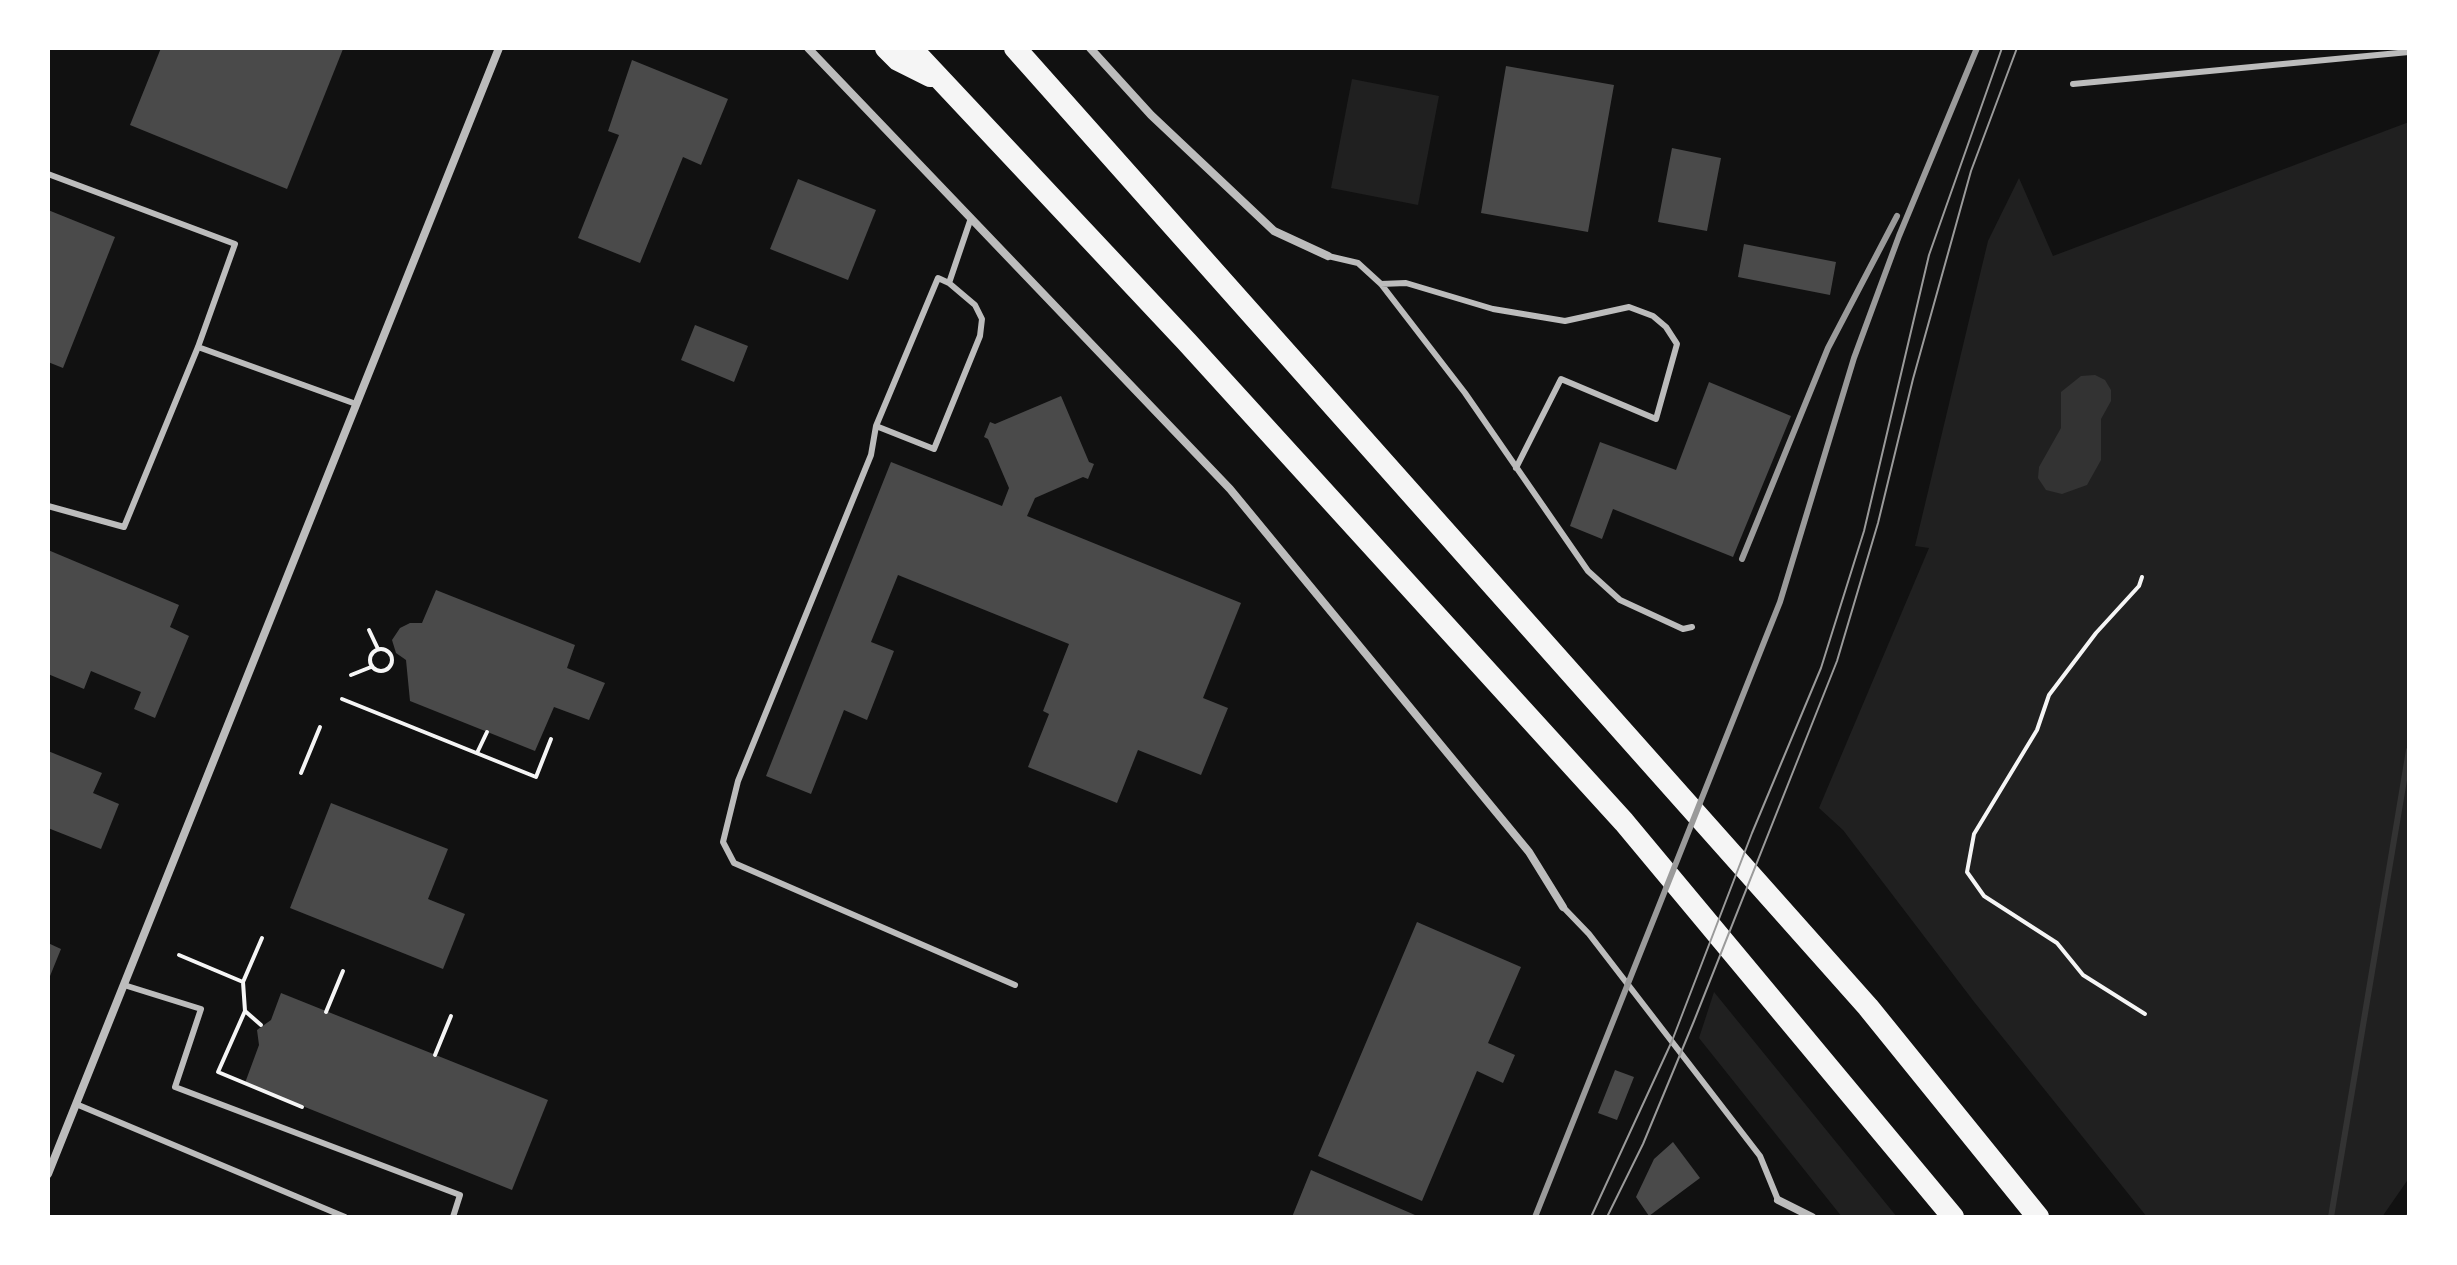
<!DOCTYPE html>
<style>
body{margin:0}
#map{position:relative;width:2457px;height:1265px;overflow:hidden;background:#111;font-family:"Nunito Sans",sans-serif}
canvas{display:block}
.frame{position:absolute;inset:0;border:50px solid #fff;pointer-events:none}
</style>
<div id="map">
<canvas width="2457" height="1265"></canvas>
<div class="frame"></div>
</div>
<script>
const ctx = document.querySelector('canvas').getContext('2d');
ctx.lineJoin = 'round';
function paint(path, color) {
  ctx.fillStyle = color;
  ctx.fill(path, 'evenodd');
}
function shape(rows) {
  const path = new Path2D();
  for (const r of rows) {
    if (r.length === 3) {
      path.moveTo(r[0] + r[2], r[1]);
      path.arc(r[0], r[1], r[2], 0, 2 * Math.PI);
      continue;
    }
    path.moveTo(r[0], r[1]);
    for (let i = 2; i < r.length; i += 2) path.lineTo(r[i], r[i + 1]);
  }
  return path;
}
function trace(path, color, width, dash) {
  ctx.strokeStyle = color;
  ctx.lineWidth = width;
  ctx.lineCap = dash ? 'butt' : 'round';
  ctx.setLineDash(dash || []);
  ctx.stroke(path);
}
paint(shape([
 [1352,79,1439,96,1418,205,1331,188],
 [2409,122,2409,1178,2382,1217,2147,1217,1975,1003,1843,830,1819,808,1929,548,1915,546,1988,241,2019,178,2053,256],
 [1714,992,1897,1217,1842,1217,1699,1038]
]), '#202020');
paint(shape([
 [2095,375,2105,380,2111,390,2111,401,2101,419,2101,460,2087,485,2062,494,2046,490,2038,478,2039,467,2061,428,2061,392,2081,376]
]), '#333');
trace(shape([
 [2331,1217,2409,750]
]), '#333', 6);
paint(shape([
 [161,48,343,49,287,189,130,125],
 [632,60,728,99,701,165,683,157,640,263,578,238,619,135,608,131],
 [1506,66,1614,85,1588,232,1481,213],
 [1672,148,1721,158,1707,231,1658,222],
 [798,179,876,210,848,280,770,249],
 [48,210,115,237,63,368,48,362],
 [1744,244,1836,262,1830,295,1738,277],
 [695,325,748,346,734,382,681,360],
 [1709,382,1791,416,1733,557,1613,509,1602,539,1570,526,1600,442,1676,470],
 [1061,396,1089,462,1094,464,1088,479,1083,477,1035,498,1027,516,1241,603,1203,698,1228,708,1201,775,1138,750,1117,803,1028,767,1049,714,1043,711,1069,644,898,575,871,642,894,651,867,720,844,710,811,794,766,776,891,462,1002,506,1009,488,988,439,984,437,990,422,995,424],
 [48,550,179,605,170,627,189,636,155,718,134,709,141,692,91,671,84,689,48,674],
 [436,590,575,645,567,668,605,683,589,720,554,707,535,751,410,701,406,660,396,653,392,640,400,628,410,623,422,623],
 [48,751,102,773,93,793,119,804,101,849,48,828],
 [331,803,448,849,428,899,465,914,443,969,290,908],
 [1417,922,1521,967,1488,1043,1515,1055,1503,1083,1477,1071,1422,1201,1318,1156],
 [48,943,61,949,48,981],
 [281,993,548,1100,512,1190,245,1083,259,1045,257,1030,271,1020],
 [1615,1070,1634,1077,1617,1120,1598,1113],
 [1673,1142,1700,1178,1649,1216,1636,1197,1654,1159],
 [1311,1170,1415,1215,1414,1217,1292,1217]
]), '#4a4a4a');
trace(shape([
 [2142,577,2139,586,2096,633,2049,695,2037,730,1974,834,1967,872,1984,896,2057,943,2083,975,2145,1014],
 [369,630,378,649],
 [381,660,11],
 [351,675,371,667],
 [342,699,536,777,551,739],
 [477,753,487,732],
 [301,773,320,727],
 [179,955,243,982,245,1011,218,1072,302,1107],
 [243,982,262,938],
 [245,1011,261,1025],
 [326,1012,343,971],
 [435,1055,451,1016],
 [2408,1217,2409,1215]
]), '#f5f5f5', 4);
trace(shape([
 [2073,84,2409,52],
 [48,174,235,244,198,347,124,527,48,506],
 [1328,256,1358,263,1381,284,1465,393,1588,571,1620,600,1683,629,1692,627],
 [949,283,975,305,982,319,980,336,934,449,876,426,938,278,949,283,971,218],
 [1381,284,1406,283,1493,309,1565,321,1629,307,1653,316,1666,327,1677,344,1656,419,1561,379,1516,468],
 [198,347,356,404],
 [876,426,871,455,738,781,723,842,734,863,1015,985],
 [1563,907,1589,934,1760,1156,1778,1200],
 [124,985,201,1009,175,1087,460,1195,453,1217],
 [76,1104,345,1217]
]), '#bcbcbc', 6);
trace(shape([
 [808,48,1230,489,1529,852,1563,907],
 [1090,48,1151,115,1274,231,1328,256],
 [48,1174,499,48],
 [1778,1200,1812,1217]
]), '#bcbcbc', 8);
trace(shape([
 [886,48,898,60,930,76],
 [911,48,1187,342,1624,822,1953,1217],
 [1015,48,1868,1007,2038,1217]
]), '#f5f5f5', 22);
trace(shape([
 [1591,1217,1672,1041,1752,833,1821,668,1864,531,1929,255,2002,48],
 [1607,1217,1643,1144,1694,1021,1837,661,1878,523,1913,379,1971,171,2017,48]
]), '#9a9a9a', 2);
trace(shape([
 [1742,559,1828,348,1897,216],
 [1535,1217,1780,602,1854,358,1899,236,1977,48]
]), '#9a9a9a', 6);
</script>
